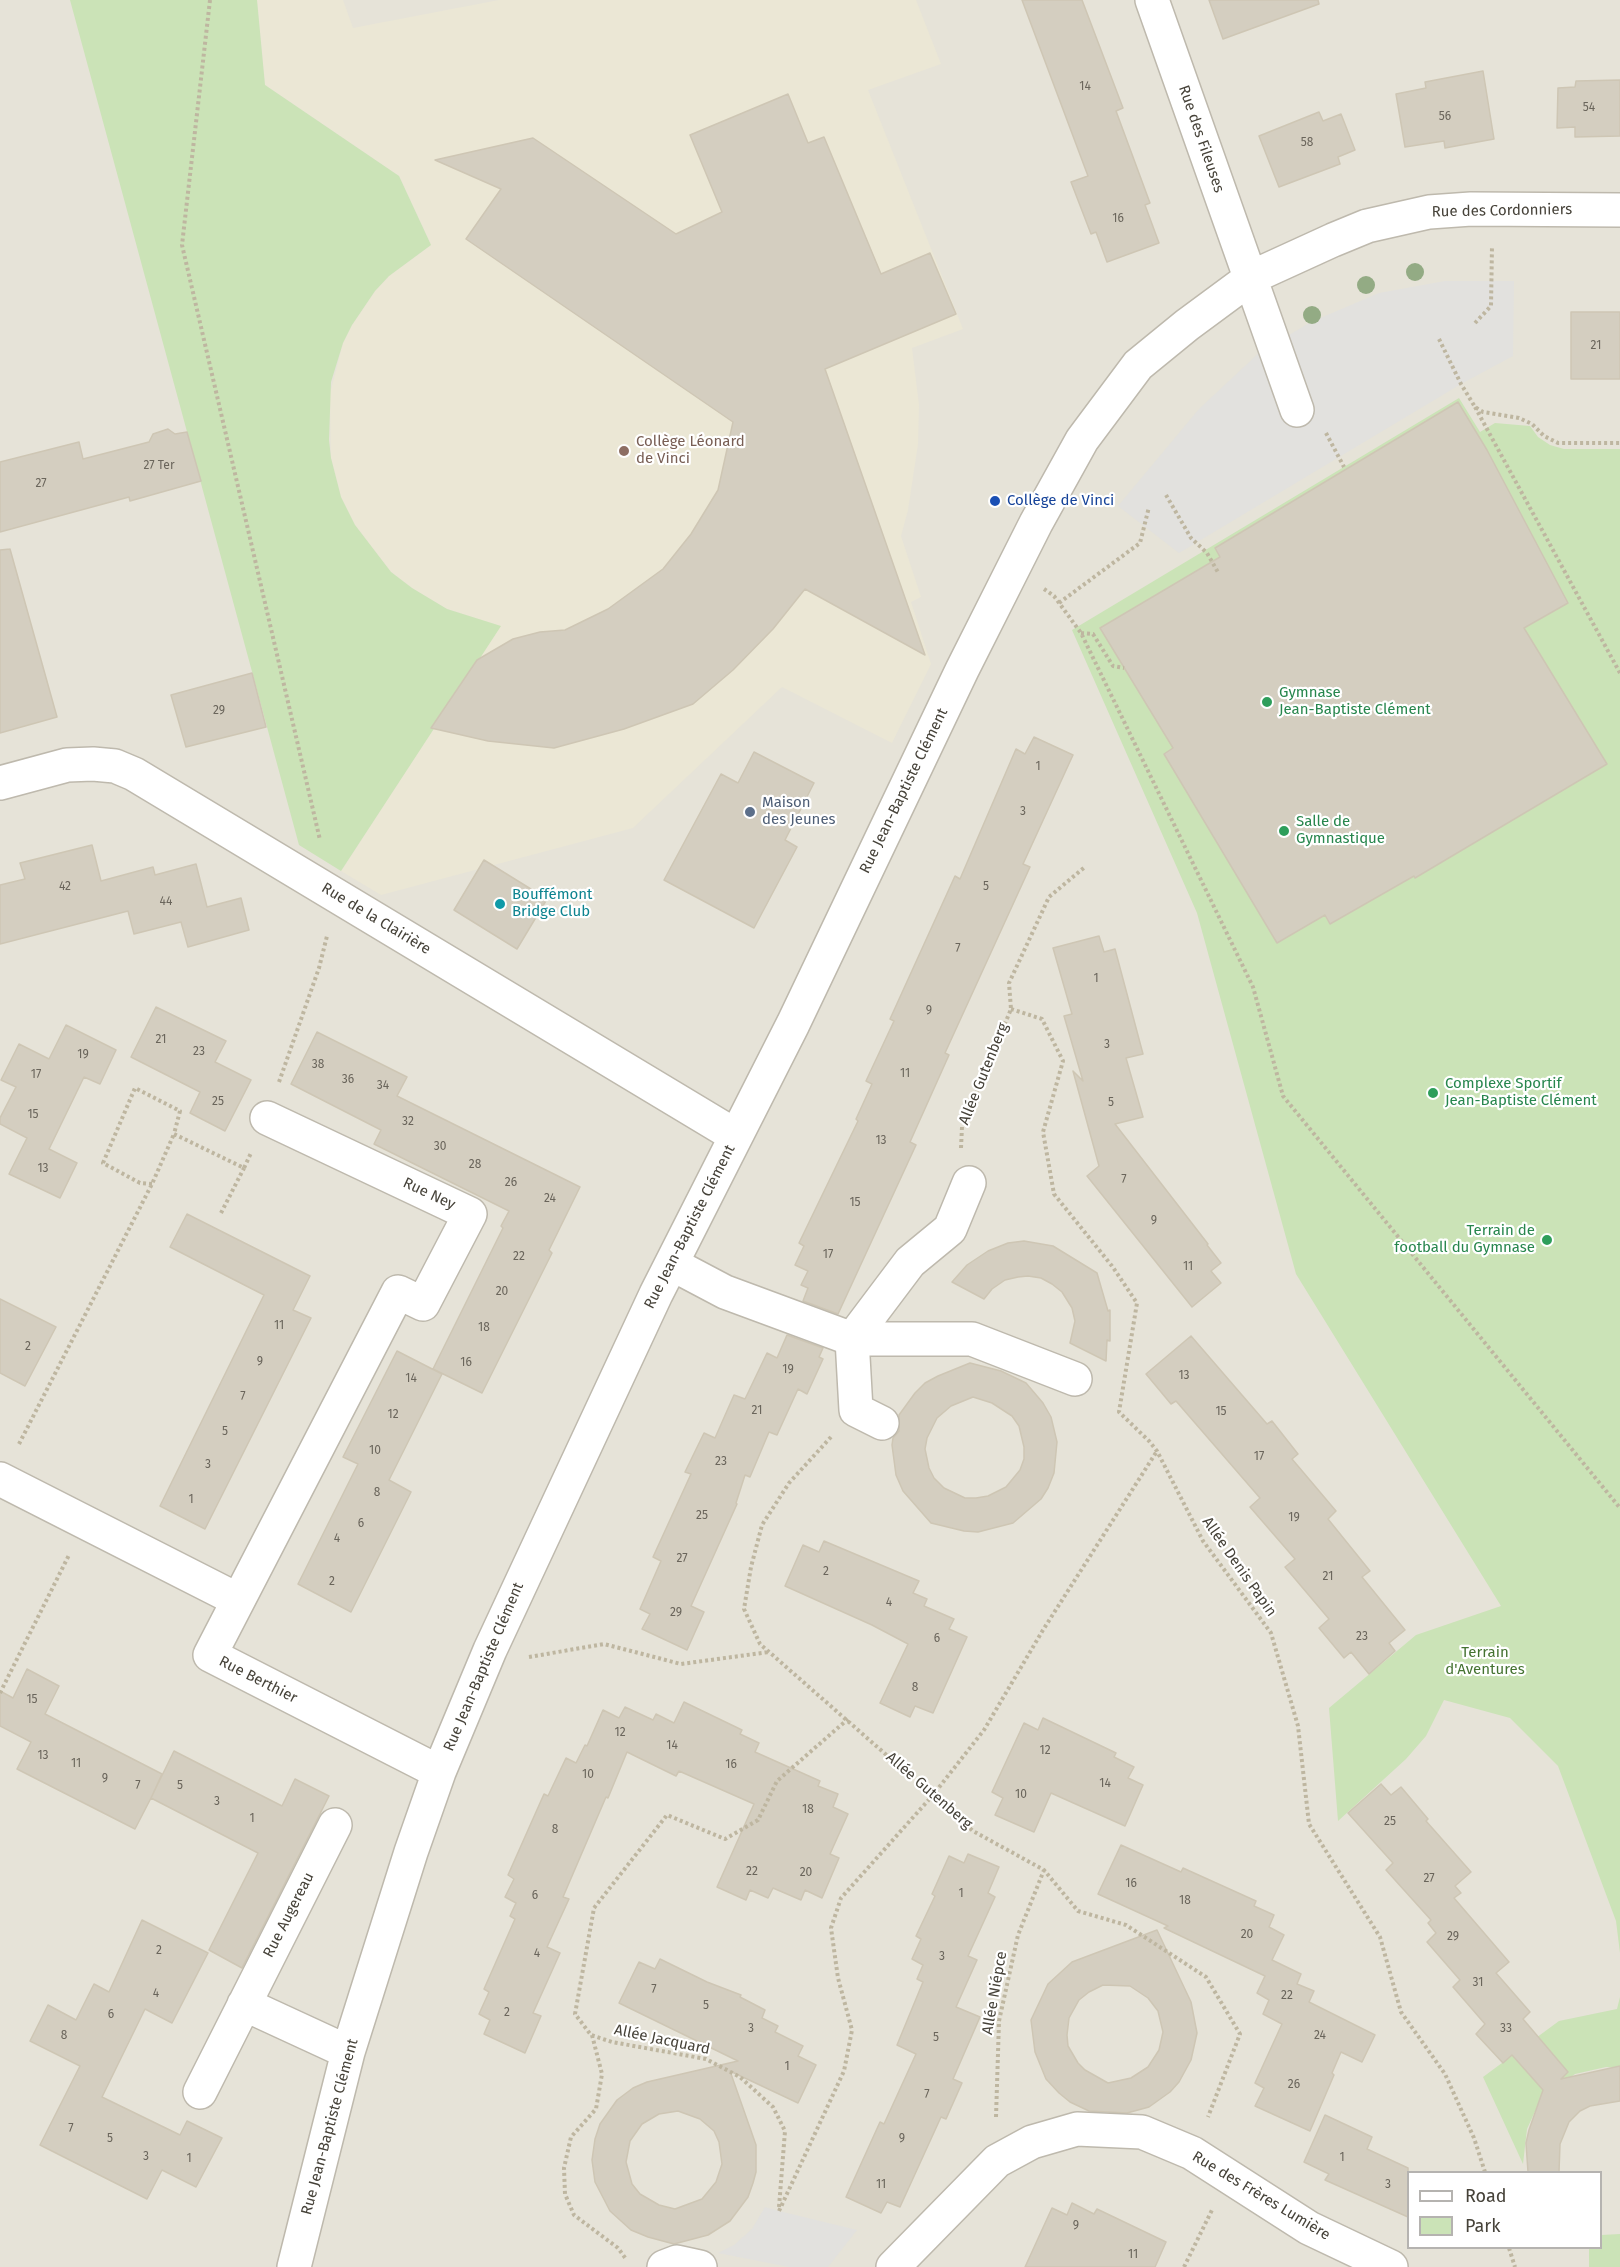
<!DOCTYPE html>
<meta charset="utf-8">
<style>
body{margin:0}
#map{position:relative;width:1620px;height:2267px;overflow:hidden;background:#f3f1ea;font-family:"Fira Sans",sans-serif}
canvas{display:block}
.legend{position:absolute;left:1407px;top:2171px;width:195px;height:78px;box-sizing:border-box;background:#fff;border:2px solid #b5b3b0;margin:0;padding:8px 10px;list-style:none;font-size:18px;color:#464239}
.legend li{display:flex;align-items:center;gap:12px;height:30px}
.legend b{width:30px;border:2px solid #b5b3b0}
</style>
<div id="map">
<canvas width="1620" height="2267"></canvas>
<ul class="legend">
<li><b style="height:8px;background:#fff"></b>Road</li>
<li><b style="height:16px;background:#cbe3b7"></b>Park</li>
</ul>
</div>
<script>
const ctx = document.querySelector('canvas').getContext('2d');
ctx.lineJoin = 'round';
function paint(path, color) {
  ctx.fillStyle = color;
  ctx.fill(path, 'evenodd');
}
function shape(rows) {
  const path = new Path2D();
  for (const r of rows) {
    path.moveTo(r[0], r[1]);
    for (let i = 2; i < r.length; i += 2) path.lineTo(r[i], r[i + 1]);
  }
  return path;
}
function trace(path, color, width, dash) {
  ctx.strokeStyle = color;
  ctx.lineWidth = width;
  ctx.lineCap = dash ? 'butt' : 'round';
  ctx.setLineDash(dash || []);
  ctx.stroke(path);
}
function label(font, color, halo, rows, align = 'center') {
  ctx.font = font + ' "Fira Sans",sans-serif';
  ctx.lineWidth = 4.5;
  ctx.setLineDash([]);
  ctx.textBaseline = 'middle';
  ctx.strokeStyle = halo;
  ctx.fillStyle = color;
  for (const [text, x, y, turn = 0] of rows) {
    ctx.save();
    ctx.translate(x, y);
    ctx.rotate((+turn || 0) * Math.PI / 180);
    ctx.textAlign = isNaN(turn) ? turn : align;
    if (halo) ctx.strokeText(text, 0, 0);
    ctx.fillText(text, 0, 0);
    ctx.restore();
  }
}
paint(shape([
 [0,0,1620,0,1620,2267,0,2267],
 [1408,2172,1600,2172,1600,2248,1408,2248]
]), '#e6e3d8');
paint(shape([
 [257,0,343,0,353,28,499,0,916,0,941,64,868,90,963,329,912,348,919,405,918,444,908,510,901,536,921,597,911,602,931,664,892,743,782,687,633,828,381,895,341,871,500,626,447,609,412,588,391,572,355,525,341,497,331,458,330,394,343,343,352,325,375,291,389,276,431,245,399,176,265,85]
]), '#ebe7d5');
paint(shape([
 [70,0,257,0,265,85,399,176,431,245,389,276,375,291,352,325,343,343,331,382,329,440,331,458,341,497,355,525,391,572,412,588,447,609,501,626,341,871,299,845],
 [1459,398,1480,432,1495,423,1530,426,1538,437,1550,445,1564,449,1620,449,1620,1953,1616,1921,1558,1766,1510,1718,1444,1700,1426,1736,1406,1759,1338,1821,1329,1708,1416,1635,1501,1606,1296,1274,1197,913,1072,630],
 [1620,1997,1620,2068,1606,2067,1575,2074,1545,2096,1537,2107,1527,2129,1523,2164,1483,2077,1559,2021,1617,2009],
 [1620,2234,1620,2267,1589,2267,1589,2248,1600,2248,1601,2235]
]), '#cbe3b7');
paint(shape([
 [1445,281,1514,281,1513,356,1461,384,1179,553,1118,506,1199,409,1260,352,1311,322,1379,293],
 [765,2207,779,2211,857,2230,828,2267,789,2267,718,2253,734,2245,752,2229]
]), '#e2e1de');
const building = shape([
 [1022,0,1082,0,1123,108,1116,111,1150,203,1145,205,1159,243,1107,262,1096,232,1091,234,1071,182,1088,176,1022,0],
 [1209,0,1318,0,1319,4,1223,39,1209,0],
 [1483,71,1494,139,1445,148,1444,141,1405,147,1396,94,1426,88,1425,82,1483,71],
 [1620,80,1620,136,1575,137,1575,127,1557,128,1558,88,1575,87,1576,81,1620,80],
 [788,94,808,143,824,137,881,274,930,253,956,314,825,369,925,655,805,589,773,629,733,670,693,704,624,729,554,748,488,741,431,728,477,660,513,639,540,632,565,630,608,609,663,569,691,534,718,490,733,422,466,239,501,189,435,160,533,138,676,234,722,212,690,135,788,94],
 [1319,112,1323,121,1341,114,1355,150,1338,157,1340,164,1279,187,1259,136,1319,112],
 [1571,312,1620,312,1620,379,1571,379,1571,312],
 [1458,402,1487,450,1568,603,1524,628,1607,764,1415,878,1414,876,1330,924,1325,915,1277,943,1164,754,1173,748,1100,628,1220,557,1215,548,1458,402],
 [168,429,175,434,187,432,201,481,130,501,129,497,0,532,0,462,79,442,83,459,149,442,153,434,168,429],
 [10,549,57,717,0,733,0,550,10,549],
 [252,673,266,727,186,747,171,695,252,673],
 [1034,737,1073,755,1023,864,1030,867,945,1053,949,1055,910,1142,916,1145,838,1314,803,1301,808,1288,801,1285,808,1271,795,1265,804,1246,799,1243,858,1121,856,1119,872,1084,866,1081,894,1021,890,1019,955,876,960,879,1016,749,1025,754,1034,737],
 [754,752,814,783,785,840,797,847,754,928,664,880,721,774,738,783,754,752],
 [92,845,101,881,153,867,155,875,196,864,207,907,241,898,249,930,188,947,181,922,134,934,128,911,0,944,0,885,25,879,20,863,92,845],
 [484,860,547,899,517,949,454,910,484,860],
 [1099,936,1104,952,1115,949,1143,1054,1126,1058,1143,1117,1115,1124,1208,1244,1207,1245,1221,1263,1211,1271,1221,1283,1192,1307,1087,1176,1099,1166,1073,1071,1083,1081,1064,1016,1072,1014,1053,948,1099,936],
 [156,1007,226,1041,215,1062,251,1080,225,1131,190,1113,200,1092,131,1057,156,1007],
 [66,1025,116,1050,100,1084,84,1077,49,1149,77,1163,60,1198,9,1174,27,1138,0,1124,0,1118,16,1087,1,1080,19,1044,49,1059,66,1025],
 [317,1032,407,1077,397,1096,580,1187,549,1250,552,1253,482,1393,433,1369,503,1228,501,1226,509,1211,374,1144,381,1130,291,1084,317,1032],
 [187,1214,310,1276,293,1310,311,1318,205,1529,160,1506,264,1295,170,1247,187,1214],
 [1024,1241,1053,1246,1097,1273,1108,1311,1110,1310,1110,1341,1107,1340,1106,1361,1070,1343,1075,1321,1072,1308,1062,1292,1052,1284,1041,1278,1028,1276,1018,1277,1005,1280,992,1289,984,1299,952,1282,967,1265,988,1251,1008,1243,1024,1241],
 [0,1299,56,1327,25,1386,0,1373,0,1299],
 [787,1335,823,1348,819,1357,823,1359,807,1394,798,1389,777,1435,769,1432,750,1477,745,1475,736,1503,737,1504,691,1606,704,1612,687,1650,642,1629,650,1614,640,1609,661,1561,653,1557,691,1474,685,1472,704,1433,715,1438,734,1395,745,1399,767,1353,777,1358,787,1335],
 [1191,1336,1267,1424,1272,1421,1298,1454,1292,1459,1336,1511,1328,1519,1370,1571,1362,1577,1405,1630,1389,1643,1395,1651,1369,1674,1351,1652,1344,1658,1319,1628,1329,1619,1285,1567,1295,1559,1250,1507,1260,1498,1176,1401,1171,1404,1146,1374,1191,1336],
 [397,1351,442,1374,389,1480,411,1492,351,1612,298,1584,358,1464,343,1457,397,1351],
 [970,1363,1001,1371,1026,1383,1043,1403,1051,1417,1057,1442,1054,1473,1048,1488,1041,1499,1013,1523,978,1532,964,1531,931,1523,903,1491,896,1475,892,1445,893,1438,899,1431,899,1415,915,1393,925,1383,938,1376,970,1363],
 [973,1397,992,1403,1012,1416,1019,1426,1024,1447,1024,1459,1020,1470,1006,1487,988,1496,976,1498,965,1498,944,1488,934,1478,929,1468,925,1449,927,1438,937,1418,951,1406,973,1397],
 [824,1541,919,1581,913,1593,927,1599,924,1606,954,1619,949,1629,967,1637,933,1713,915,1706,910,1717,880,1703,908,1644,872,1625,785,1586,803,1545,819,1552,824,1541],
 [27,1669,59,1686,45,1714,162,1774,151,1798,174,1751,282,1806,295,1779,329,1796,242,1968,209,1950,258,1853,151,1798,135,1829,17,1769,31,1742,0,1726,0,1691,13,1698,27,1669],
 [684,1702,742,1730,740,1734,759,1743,755,1752,820,1781,818,1786,838,1794,833,1807,848,1814,830,1854,839,1858,822,1898,805,1890,801,1900,773,1888,768,1898,750,1890,746,1900,717,1887,754,1804,679,1771,676,1776,627,1752,608,1798,606,1797,563,1897,569,1899,547,1947,560,1953,533,2013,541,2016,525,2053,484,2034,490,2020,479,2014,489,1992,484,1989,515,1919,510,1916,516,1903,505,1897,514,1879,508,1875,544,1794,548,1796,566,1758,576,1763,585,1745,587,1746,603,1710,619,1718,625,1707,653,1720,656,1714,674,1723,684,1702],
 [1043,1718,1116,1753,1114,1757,1134,1767,1128,1778,1143,1785,1125,1826,1051,1793,1034,1832,995,1815,1003,1798,992,1792,1024,1723,1038,1730,1043,1718],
 [1381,1784,1391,1795,1401,1787,1428,1819,1426,1821,1471,1872,1455,1886,1461,1893,1454,1898,1509,1962,1496,1973,1530,2012,1523,2019,1568,2072,1561,2079,1620,2066,1620,2101,1590,2106,1580,2111,1569,2122,1560,2144,1559,2172,1528,2172,1526,2143,1529,2130,1543,2090,1512,2055,1503,2063,1476,2034,1485,2024,1453,1987,1460,1980,1427,1942,1436,1933,1428,1923,1431,1920,1386,1870,1393,1863,1348,1813,1381,1784],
 [1121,1845,1181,1872,1183,1868,1256,1901,1254,1906,1274,1915,1269,1927,1284,1935,1272,1960,1301,1974,1297,1984,1314,1991,1309,2002,1375,2035,1362,2062,1341,2052,1332,2073,1334,2075,1310,2131,1255,2106,1264,2088,1255,2083,1282,2024,1263,2014,1269,2000,1257,1993,1265,1976,1164,1928,1168,1926,1098,1894,1121,1845],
 [968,1854,999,1867,988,1893,995,1897,968,1956,977,1960,956,2007,980,2017,953,2079,962,2083,946,2119,941,2117,900,2207,887,2202,881,2213,846,2197,880,2122,884,2124,916,2054,897,2045,923,1982,917,1979,923,1965,912,1959,921,1939,916,1936,935,1896,932,1894,949,1856,964,1863,968,1854],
 [142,1920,208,1953,172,2023,145,2009,102,2097,180,2135,187,2121,222,2138,196,2187,162,2170,147,2199,40,2145,80,2066,30,2041,48,2005,76,2020,94,1984,109,1992,142,1920],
 [1157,1930,1191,2002,1197,2033,1191,2060,1179,2082,1170,2092,1149,2107,1127,2113,1089,2111,1070,2102,1059,2093,1046,2079,1035,2052,1031,2020,1048,1984,1072,1962,1157,1930],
 [1103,1985,1130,1986,1148,1998,1158,2011,1163,2032,1159,2050,1148,2067,1131,2078,1108,2083,1085,2070,1078,2063,1068,2046,1067,2035,1069,2018,1079,2000,1089,1992,1103,1985],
 [660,1959,707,1982,741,1995,740,1997,765,2010,762,2018,778,2026,775,2032,803,2046,798,2056,816,2065,798,2103,730,2071,756,2145,756,2172,753,2183,748,2197,730,2221,708,2235,674,2244,648,2237,631,2230,610,2211,595,2182,592,2160,595,2139,600,2124,617,2100,633,2088,647,2082,738,2061,619,2003,639,1962,655,1969,660,1959],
 [678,2111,700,2119,714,2131,719,2142,722,2164,716,2182,702,2199,675,2209,659,2205,640,2194,632,2184,626,2162,630,2141,642,2124,659,2114,678,2111],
 [1325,2115,1372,2137,1367,2149,1408,2168,1408,2217,1325,2180,1329,2174,1304,2162,1325,2115],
 [1072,2203,1094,2214,1097,2209,1166,2242,1155,2267,1025,2267,1052,2208,1067,2215,1072,2203]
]);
paint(building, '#d4cec0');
trace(building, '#cec6b4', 1.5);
const minor = shape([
 [1152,0,1297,410],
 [0,783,67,765,93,764,115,766,134,774,736,1136],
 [267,1118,470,1214,423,1304,398,1292,210,1655,439,1772],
 [672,1264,725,1292,852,1339,972,1339,1075,1379],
 [882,1423,856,1410,852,1339,910,1262,950,1229,969,1183],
 [0,1479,238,1600],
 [244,2004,348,2052],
 [200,2092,335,1825],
 [294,2267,348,2052,411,1852,439,1772,490,1650,656,1294,793,1024,962,670,1036,523,1082,440,1138,365,1187,325,1252,277,1333,240,1367,226,1429,212,1471,209,1620,210],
 [664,2267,677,2262,700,2267],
 [893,2267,997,2161,1032,2142,1077,2129,1142,2132,1192,2153,1309,2228,1391,2267]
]);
trace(minor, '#beb9ad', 36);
trace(shape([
 [210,0,182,245,320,840],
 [1475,323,1491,306,1492,246],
 [1439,339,1461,384,1475,407,1483,412,1519,418,1532,424,1544,436,1558,443,1620,443],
 [1475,407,1620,673],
 [1326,433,1344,467],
 [1166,495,1191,538,1207,553,1219,574],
 [1044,589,1054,596,1081,633,1253,987,1283,1096,1620,1508],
 [1059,603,1140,543,1149,507],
 [1081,633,1093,634,1113,666,1124,668],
 [1011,1009,1042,1019,1063,1061,1043,1132,1054,1194,1112,1266,1137,1303,1119,1412,1149,1441,1157,1451,1203,1541,1271,1633,1298,1726,1309,1824,1380,1937,1401,2012,1445,2074,1474,2138,1485,2172],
 [279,1082,319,968,327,936],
 [961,1148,962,1127,1011,1009,1009,983,1049,897,1086,866],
 [152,1184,140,1183,103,1163,135,1088,180,1111,174,1134,244,1168,251,1153],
 [221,1213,244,1168],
 [831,1437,789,1483,762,1525,751,1567,744,1609,760,1644,973,1831,1044,1870,1078,1911,1126,1925,1206,1977,1240,2034,1208,2117],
 [19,1444,152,1184,174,1134],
 [529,1657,604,1644,681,1664,769,1652],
 [0,1693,69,1555],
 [592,2035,602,2074,596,2109,571,2137,564,2168,565,2194,574,2215,618,2248,626,2259],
 [996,2117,999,2021,1018,1935,1044,1870],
 [779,2207,785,2131,773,2107,740,2077,706,2059,612,2042,591,2035,575,2014,594,1908,667,1815,725,1839,758,1820,777,1781,848,1719],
 [779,2211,844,2071,852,2030,838,1978,831,1928,841,1898,933,1795,984,1730,1043,1630,1157,1451],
 [1509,2248,1515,2267],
 [1184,2267,1212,2210]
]), '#beb6a0', 4, [3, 3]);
trace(minor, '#fff', 33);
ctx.fillStyle = '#93ab84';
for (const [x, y] of [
 [1415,272],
 [1366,285],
 [1312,315]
]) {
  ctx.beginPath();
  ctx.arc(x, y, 9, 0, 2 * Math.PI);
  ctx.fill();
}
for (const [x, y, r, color] of [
 [624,451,6,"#8d6e63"],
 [995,501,6,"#1a4fb4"],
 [1267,702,6,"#2e9e5b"],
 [750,812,6,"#5c6f8a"],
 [1284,831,6,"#2e9e5b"],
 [500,904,6,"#0f9aa8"],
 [1433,1093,6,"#2e9e5b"],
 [1547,1240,6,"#2e9e5b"]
]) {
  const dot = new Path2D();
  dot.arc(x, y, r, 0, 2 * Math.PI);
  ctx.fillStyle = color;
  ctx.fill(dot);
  trace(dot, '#fff', 2);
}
label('12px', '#6a655b', null, [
 ["14",1085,87],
 ["54",1589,108],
 ["56",1445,117],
 ["58",1307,143],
 ["16",1118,219],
 ["21",1596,346],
 ["27 Ter",159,466],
 ["27",41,484],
 ["29",219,711],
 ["1",1038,767],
 ["3",1023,812],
 ["42",65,887],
 ["5",986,887],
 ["44",166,902],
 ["7",958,949],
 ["1",1096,979],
 ["9",929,1011],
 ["21",161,1040],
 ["3",1107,1045],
 ["23",199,1052],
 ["19",83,1055],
 ["38",318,1065],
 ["11",905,1074],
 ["17",36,1075],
 ["36",348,1080],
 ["34",383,1086],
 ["25",218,1102],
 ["5",1111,1103],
 ["15",33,1115],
 ["32",408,1122],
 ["13",881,1141],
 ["30",440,1147],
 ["28",475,1165],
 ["13",43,1169],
 ["7",1124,1180],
 ["26",511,1183],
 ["24",550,1199],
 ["15",855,1203],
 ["9",1154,1221],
 ["17",828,1255],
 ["22",519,1257],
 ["11",1188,1267],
 ["20",502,1292],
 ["11",279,1326],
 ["18",484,1328],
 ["2",28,1347],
 ["9",260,1362],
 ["16",466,1363],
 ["19",788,1370],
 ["13",1184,1376],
 ["14",411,1379],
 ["7",243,1397],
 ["21",757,1411],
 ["15",1221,1412],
 ["12",393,1415],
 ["5",225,1432],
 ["10",375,1451],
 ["17",1259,1457],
 ["23",721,1462],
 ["3",208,1465],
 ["8",377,1493],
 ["1",191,1500],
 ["25",702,1516],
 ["19",1294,1518],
 ["6",361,1524],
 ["4",337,1539],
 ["27",682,1559],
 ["2",826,1572],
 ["21",1328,1577],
 ["2",332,1582],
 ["4",889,1603],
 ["29",676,1613],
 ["23",1362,1637],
 ["6",937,1639],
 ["8",915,1688],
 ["15",32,1700],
 ["12",620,1733],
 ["14",672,1746],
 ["12",1045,1751],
 ["13",43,1756],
 ["11",76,1764],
 ["16",731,1765],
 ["10",588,1775],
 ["9",105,1779],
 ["14",1105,1784],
 ["7",138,1786],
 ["5",180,1786],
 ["10",1021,1795],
 ["3",217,1802],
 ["18",808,1810],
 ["1",252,1819],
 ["25",1390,1822],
 ["8",555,1830],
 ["22",752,1872],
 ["20",806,1873],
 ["27",1429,1879],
 ["16",1131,1884],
 ["1",961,1894],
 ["6",535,1896],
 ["18",1185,1901],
 ["20",1247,1935],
 ["29",1453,1937],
 ["2",159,1951],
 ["4",537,1954],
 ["3",942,1957],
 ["31",1478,1983],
 ["7",654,1990],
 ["4",156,1994],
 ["22",1287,1996],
 ["5",706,2006],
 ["2",507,2013],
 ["6",111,2015],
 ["3",751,2029],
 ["33",1506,2029],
 ["8",64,2036],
 ["24",1320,2036],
 ["5",936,2038],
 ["1",787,2067],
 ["26",1294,2085],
 ["7",927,2095],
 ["7",71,2129],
 ["5",110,2139],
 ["9",902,2139],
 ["3",146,2157],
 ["1",1342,2158],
 ["1",189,2159],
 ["11",881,2185],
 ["3",1388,2185],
 ["9",1076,2226],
 ["11",1133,2255]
]);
label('15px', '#464239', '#fff', [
 ["Rue des Fileuses",1201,139,71],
 ["Rue des Cordonniers",1502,211,-1],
 ["Rue Jean-Baptiste Clément",904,791,-64],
 ["Rue de la Clairière",376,919,31],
 ["Allée Gutenberg",984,1074,-68],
 ["Rue Ney",429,1194,25],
 ["Rue Jean-Baptiste Clément",690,1227,-63],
 ["Allée Denis Papin",1239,1567,55],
 ["Rue Jean-Baptiste Clément",484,1667,-67],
 ["Rue Berthier",258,1680,27],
 ["Allée Gutenberg",929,1791,41],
 ["Rue Augereau",289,1915,-63],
 ["Allée Niépce",995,1993,-80],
 ["Allée Jacquard",662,2040,12],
 ["Rue Jean-Baptiste Clément",330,2127,-75],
 ["Rue des Frères Lumière",1261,2196,31]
]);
label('15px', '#785e54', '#fff', [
 ["Collège Léonard",636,442],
 ["de Vinci",636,459]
], 'left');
label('15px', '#164399', '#fff', [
 ["Collège de Vinci",1007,501]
], 'left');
label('15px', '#27864d', '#fff', [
 ["Gymnase",1279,693],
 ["Jean-Baptiste Clément",1279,710],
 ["Salle de",1296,822],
 ["Gymnastique",1296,839],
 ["Complexe Sportif",1445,1084],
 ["Jean-Baptiste Clément",1445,1101],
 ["Terrain de",1535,1231,"right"],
 ["football du Gymnase",1535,1248,"right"]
], 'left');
label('15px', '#4e5e75', '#fff', [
 ["Maison",762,803],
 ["des Jeunes",762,820]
], 'left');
label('15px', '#0d838f', '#fff', [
 ["Bouffémont",512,895],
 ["Bridge Club",512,912]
], 'left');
label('15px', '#447231', '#fff', [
 ["Terrain",1485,1653],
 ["d'Aventures",1485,1670]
]);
</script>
